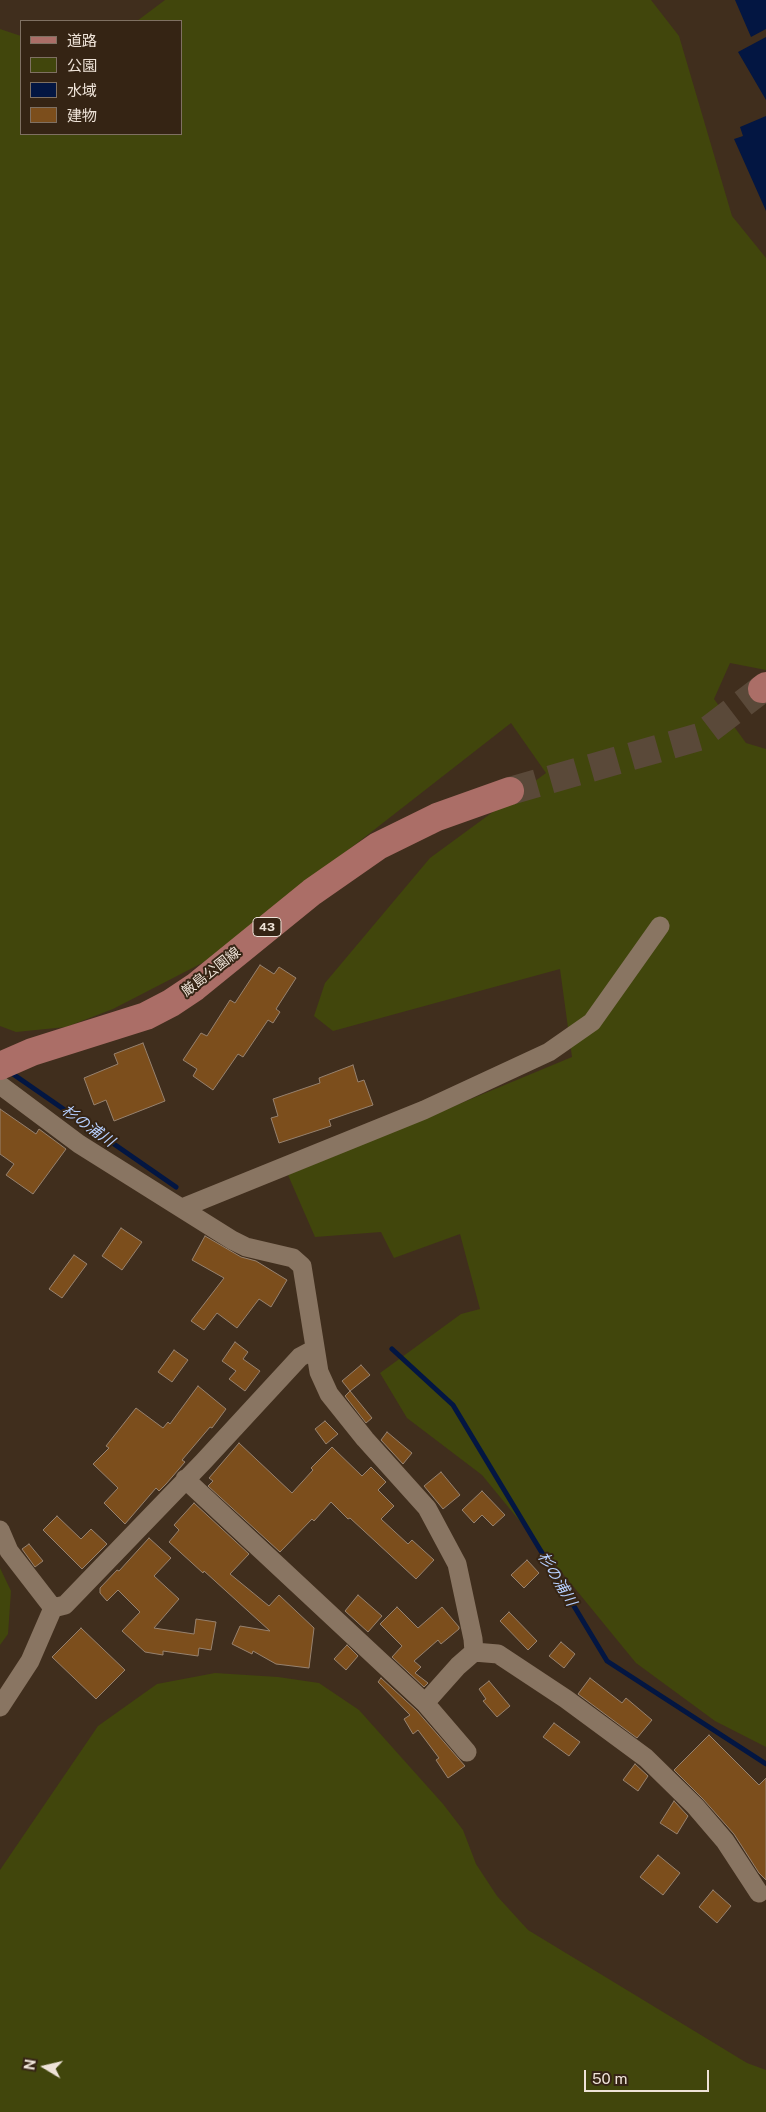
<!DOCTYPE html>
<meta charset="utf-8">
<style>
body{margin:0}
#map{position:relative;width:766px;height:2112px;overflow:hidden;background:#402e1d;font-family:"Public Sans","Noto Sans JP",sans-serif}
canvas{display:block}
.legend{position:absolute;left:20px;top:20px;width:162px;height:115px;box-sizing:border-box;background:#352414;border:1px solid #7f7062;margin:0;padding:6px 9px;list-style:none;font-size:15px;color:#eee3d8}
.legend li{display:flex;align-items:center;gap:10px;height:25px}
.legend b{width:25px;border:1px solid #7f7062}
.north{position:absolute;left:20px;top:2042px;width:50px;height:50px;-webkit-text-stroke:4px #352414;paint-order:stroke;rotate:279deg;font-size:14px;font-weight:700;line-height:20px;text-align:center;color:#eee3d8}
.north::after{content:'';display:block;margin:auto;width:18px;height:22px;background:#eee3d8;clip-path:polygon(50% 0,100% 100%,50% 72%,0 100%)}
.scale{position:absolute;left:584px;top:2070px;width:125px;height:22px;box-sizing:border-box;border:2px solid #eee3d8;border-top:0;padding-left:6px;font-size:15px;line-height:18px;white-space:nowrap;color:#eee3d8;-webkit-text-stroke:4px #352414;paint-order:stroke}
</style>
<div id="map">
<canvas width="766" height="2112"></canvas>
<ul class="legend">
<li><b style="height:6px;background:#ab6e67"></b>道路</li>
<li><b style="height:14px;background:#41460c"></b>公園</li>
<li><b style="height:14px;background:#031642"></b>水域</li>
<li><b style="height:14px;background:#7c4e1c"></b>建物</li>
</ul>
<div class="north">N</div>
<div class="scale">50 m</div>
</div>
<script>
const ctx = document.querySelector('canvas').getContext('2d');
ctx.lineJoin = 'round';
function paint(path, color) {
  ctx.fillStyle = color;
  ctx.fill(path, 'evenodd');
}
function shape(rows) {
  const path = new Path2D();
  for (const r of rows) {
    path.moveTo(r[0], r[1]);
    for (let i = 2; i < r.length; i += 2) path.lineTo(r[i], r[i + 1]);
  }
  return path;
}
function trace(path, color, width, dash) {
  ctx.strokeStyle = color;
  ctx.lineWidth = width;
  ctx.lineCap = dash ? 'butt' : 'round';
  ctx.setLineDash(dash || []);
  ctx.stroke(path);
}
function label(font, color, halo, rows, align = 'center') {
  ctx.font = font + ' "Public Sans","Noto Sans JP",sans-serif';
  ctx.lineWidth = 4;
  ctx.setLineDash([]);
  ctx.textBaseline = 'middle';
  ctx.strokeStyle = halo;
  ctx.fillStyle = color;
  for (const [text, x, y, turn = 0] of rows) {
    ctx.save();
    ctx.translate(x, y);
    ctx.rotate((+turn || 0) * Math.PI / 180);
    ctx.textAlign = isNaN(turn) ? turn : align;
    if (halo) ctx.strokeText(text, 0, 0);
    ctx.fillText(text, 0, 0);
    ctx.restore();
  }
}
paint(shape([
 [165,0,651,0,679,36,732,216,766,258,766,670,730,663,714,699,746,743,766,749,766,1747,715,1721,636,1663,482,1475,407,1418,380,1373,461,1314,480,1309,460,1234,394,1258,381,1232,315,1237,288,1175,572,1057,560,969,333,1031,314,1016,325,983,430,858,546,773,511,723,206,961,113,1009,66,1027,16,1032,0,1026,0,29,21,36,21,134,181,134,181,21,137,21],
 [0,1568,11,1591,8,1634,0,1645],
 [215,1673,278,1677,319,1683,359,1710,443,1804,463,1830,476,1864,497,1896,528,1930,747,2063,766,2070,766,2112,0,2112,0,1870,98,1726,157,1684]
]), '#41460c');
paint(shape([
 [735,0,766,0,766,29,751,37],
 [766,37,766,100,738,52],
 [766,116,766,211,734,139,743,136,740,127]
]), '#031642');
trace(shape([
 [10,1072,176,1187],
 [392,1349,453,1405,607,1661,766,1764]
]), '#031642', 5);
const building = shape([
 [260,965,274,974,279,967,296,978,276,1009,280,1012,273,1023,268,1020,243,1057,238,1054,213,1090,193,1076,197,1069,183,1060,201,1033,207,1036,230,1000,235,1003,260,965],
 [143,1043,165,1101,114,1121,106,1100,94,1105,84,1078,118,1064,114,1054,143,1043],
 [353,1065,358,1082,364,1080,373,1105,329,1120,331,1126,279,1143,271,1118,278,1116,273,1099,320,1083,319,1078,353,1065],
 [0,1109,36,1134,39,1129,66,1149,33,1194,6,1175,14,1164,0,1154,0,1109],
 [121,1228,142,1242,122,1270,102,1256,121,1228],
 [205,1236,241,1257,256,1261,287,1280,271,1307,259,1299,237,1328,217,1313,204,1330,191,1321,224,1278,192,1260,205,1236],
 [74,1255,87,1264,62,1298,49,1289,74,1255],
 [235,1342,248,1352,243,1359,260,1371,245,1391,229,1379,236,1371,222,1361,235,1342],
 [174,1350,188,1360,172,1382,158,1372,174,1350],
 [361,1365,370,1375,350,1391,342,1381,361,1365],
 [198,1386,226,1409,212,1428,210,1427,182,1460,185,1462,166,1484,159,1491,156,1488,125,1524,104,1503,118,1488,93,1464,109,1448,106,1446,136,1408,163,1428,168,1422,170,1424,198,1386],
 [350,1391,372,1418,366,1423,345,1396,350,1391],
 [325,1421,338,1434,326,1444,315,1429,325,1421],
 [387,1432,412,1453,403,1464,381,1440,387,1432],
 [239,1443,292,1493,313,1470,311,1468,332,1447,362,1476,371,1467,386,1482,378,1490,394,1506,381,1519,408,1544,412,1540,434,1560,416,1579,350,1518,348,1519,331,1502,314,1521,312,1519,280,1552,208,1486,213,1481,209,1478,239,1443],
 [441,1472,460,1495,443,1509,424,1486,441,1472],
 [482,1491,505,1515,493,1526,482,1515,474,1523,462,1510,482,1491],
 [194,1503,249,1554,230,1574,269,1606,279,1595,314,1628,309,1668,276,1664,253,1651,252,1654,232,1644,240,1626,270,1631,204,1571,203,1573,169,1542,179,1530,174,1525,194,1503],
 [57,1516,81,1539,91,1529,107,1544,82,1569,43,1530,57,1516],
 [149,1538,171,1558,154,1576,179,1599,154,1628,194,1634,196,1619,216,1622,211,1650,199,1648,198,1656,163,1651,163,1655,145,1652,122,1631,140,1612,118,1590,107,1601,100,1593,100,1588,117,1570,119,1571,149,1538],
 [29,1544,43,1561,35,1567,22,1549,29,1544],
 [527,1560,539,1573,524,1588,511,1575,527,1560],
 [358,1595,382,1616,368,1632,345,1611,358,1595],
 [397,1607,418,1628,442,1607,459,1627,459,1629,441,1644,438,1640,414,1661,421,1667,415,1673,428,1683,424,1687,392,1657,402,1646,380,1624,397,1607],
 [509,1612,537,1641,528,1650,500,1621,509,1612],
 [81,1628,125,1670,96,1699,52,1657,81,1628],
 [561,1642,575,1654,564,1668,549,1656,561,1642],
 [347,1645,358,1656,346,1670,334,1659,347,1645],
 [381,1678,417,1711,465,1766,448,1778,436,1760,439,1758,418,1730,413,1734,404,1719,410,1715,378,1682,381,1678],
 [590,1678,622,1703,626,1698,652,1720,637,1738,578,1694,590,1678],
 [489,1681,510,1706,497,1717,483,1701,486,1699,479,1689,489,1681],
 [554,1723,580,1742,569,1756,543,1737,554,1723],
 [709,1735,759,1785,766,1778,766,1880,759,1873,734,1834,703,1799,674,1770,709,1735],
 [635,1764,648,1776,638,1791,623,1780,635,1764],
 [674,1801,688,1816,677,1834,660,1823,674,1801],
 [658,1855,680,1873,663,1895,640,1877,658,1855],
 [713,1890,731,1906,717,1923,699,1907,713,1890]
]);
paint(building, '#7c4e1c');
trace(building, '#97826f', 1);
trace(shape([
 [510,791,699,737,762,689]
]), '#5a4939', 28, [28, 14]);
trace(shape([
 [0,1085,79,1144,232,1240,246,1247,293,1258,302,1266,319,1372,329,1394,365,1439,427,1508,457,1564,473,1639,474,1652,498,1654,566,1699,646,1758,695,1806,725,1841,759,1893],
 [182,1208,424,1110,549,1052,592,1022,660,926],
 [185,1479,425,1703,467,1752],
 [0,1530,9,1551,53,1608],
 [53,1608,65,1605,203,1462,300,1357,315,1349],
 [425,1703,458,1666,474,1652],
 [0,1707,30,1661,53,1608]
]), '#897562', 19);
trace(shape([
 [762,689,766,686],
 [0,1066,32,1052,146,1016,171,1003,195,987,312,892,378,846,437,817,510,791]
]), '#ab6e67', 28);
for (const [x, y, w] of [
 [267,927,28]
]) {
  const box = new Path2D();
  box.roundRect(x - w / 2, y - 9.5, w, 19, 4);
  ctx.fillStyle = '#352414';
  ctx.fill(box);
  trace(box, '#eee3d8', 1);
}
label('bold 12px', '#eee3d8', null, [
 ["43",267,927]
]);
label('14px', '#eee3d8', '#352414', [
 ["厳島公園線",211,972,-38]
]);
label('italic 15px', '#b6cffe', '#352414', [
 ["杉の浦川",88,1126,35],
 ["杉の浦川",557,1579,59]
]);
</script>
